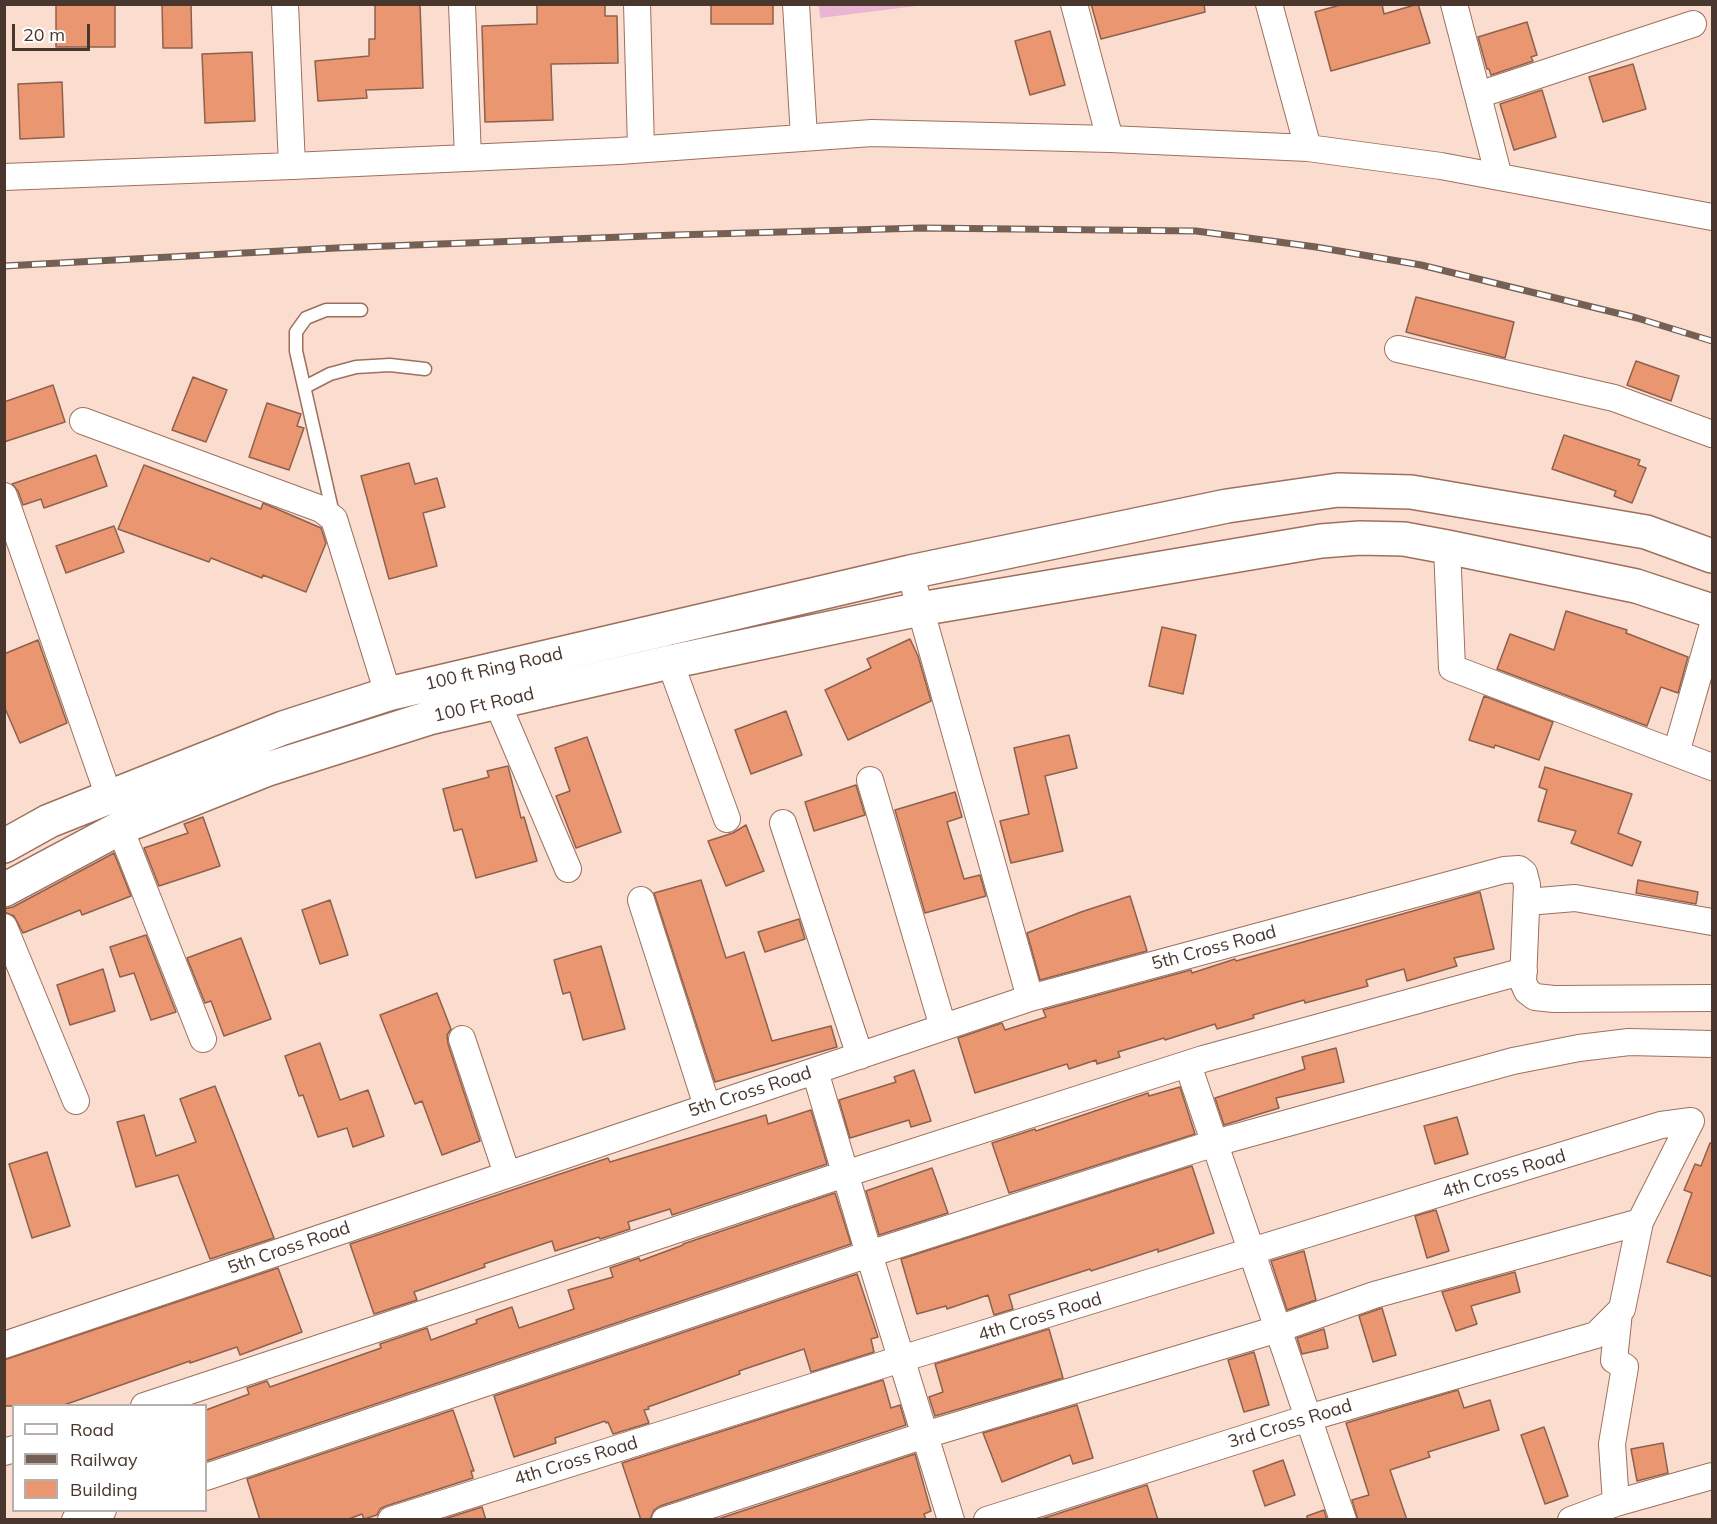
<!DOCTYPE html>
<style>
body{margin:0}
#map{position:relative;width:1717px;height:1524px;overflow:hidden;background:#fbddcf;font-family:Mulish,sans-serif}
canvas{display:block}
.frame{position:absolute;inset:0;border:6px solid #49362d;pointer-events:none}
.legend{position:absolute;left:12px;top:1404px;width:195px;height:108px;box-sizing:border-box;background:#fff;border:2px solid #b6afab;margin:0;padding:8px 10px;list-style:none;font-size:18px;color:#49362d}
.legend li{display:flex;align-items:center;gap:12px;height:30px}
.legend b{width:30px;border:2px solid #b6afab}
.scale{position:absolute;left:12px;top:24px;width:78px;height:27px;box-sizing:border-box;border:3px solid #49362d;border-top:0;padding-left:8px;font-size:18px;line-height:21px;white-space:nowrap;color:#49362d;-webkit-text-stroke:4px #fff;paint-order:stroke}
</style>
<div id="map">
<canvas width="1717" height="1524"></canvas>
<div class="frame"></div>
<ul class="legend">
<li><b style="height:8px;background:#fff"></b>Road</li>
<li><b style="height:8px;background:#756055"></b>Railway</li>
<li><b style="height:16px;background:#e99671"></b>Building</li>
</ul>
<div class="scale">20 m</div>
</div>
<script>
const ctx = document.querySelector('canvas').getContext('2d');
ctx.lineJoin = 'round';
function paint(path, color) {
  ctx.fillStyle = color;
  ctx.fill(path, 'evenodd');
}
function shape(rows) {
  const path = new Path2D();
  for (const r of rows) {
    path.moveTo(r[0], r[1]);
    for (let i = 2; i < r.length; i += 2) path.lineTo(r[i], r[i + 1]);
  }
  return path;
}
function trace(path, color, width, dash) {
  ctx.strokeStyle = color;
  ctx.lineWidth = width;
  ctx.lineCap = dash ? 'butt' : 'round';
  ctx.setLineDash(dash || []);
  ctx.stroke(path);
}
function label(font, color, halo, rows, align = 'center') {
  ctx.font = font + ' Mulish,sans-serif';
  ctx.lineWidth = 4.5;
  ctx.setLineDash([]);
  ctx.textBaseline = 'middle';
  ctx.strokeStyle = halo;
  ctx.fillStyle = color;
  for (const [text, x, y, turn = 0] of rows) {
    ctx.save();
    ctx.translate(x, y);
    ctx.rotate((+turn || 0) * Math.PI / 180);
    ctx.textAlign = isNaN(turn) ? turn : align;
    if (halo) ctx.strokeText(text, 0, 0);
    ctx.fillText(text, 0, 0);
    ctx.restore();
  }
}
paint(shape([
 [819,5,819,4,924,5,820,18]
]), '#eab5d2');
const building = shape([
 [56,4,115,4,115,47,56,47,56,4],
 [162,4,191,4,192,48,163,48,162,4],
 [375,4,420,4,423,88,366,90,367,98,318,101,315,61,369,56,369,39,375,39,375,4],
 [537,4,605,4,605,16,617,16,618,63,551,64,553,120,485,122,482,26,537,24,537,4],
 [711,4,773,4,773,24,711,24,711,4],
 [1091,4,1204,4,1205,12,1101,39,1091,4],
 [1344,4,1382,4,1384,14,1418,4,1430,43,1331,71,1315,12,1344,4],
 [1527,22,1537,55,1531,57,1533,61,1491,75,1489,69,1487,69,1478,37,1527,22],
 [1050,31,1065,85,1030,95,1015,41,1050,31],
 [252,52,255,121,205,123,202,54,252,52],
 [1633,64,1646,109,1603,122,1589,77,1633,64],
 [62,82,64,137,20,139,18,84,62,82],
 [1542,90,1556,137,1514,150,1500,104,1542,90],
 [1416,297,1514,322,1505,358,1406,332,1416,297],
 [1636,361,1679,376,1671,401,1627,385,1636,361],
 [193,377,227,390,206,442,172,430,193,377],
 [53,385,65,422,4,442,4,402,53,385],
 [267,403,301,414,297,426,304,428,289,470,249,457,267,403],
 [1564,435,1640,460,1638,465,1646,468,1632,503,1614,496,1616,491,1552,469,1564,435],
 [96,455,107,486,44,508,41,499,23,505,18,491,12,484,96,455],
 [409,463,415,484,437,478,445,507,423,513,437,566,389,579,361,476,409,463],
 [144,465,261,509,263,503,321,528,326,543,306,592,263,575,262,578,211,558,209,562,118,529,144,465],
 [114,526,124,552,66,573,56,546,114,526],
 [1566,611,1627,630,1626,633,1688,657,1678,693,1661,687,1647,726,1497,669,1510,634,1554,650,1566,611],
 [1162,627,1196,635,1183,694,1149,686,1162,627],
 [910,639,918,656,931,701,848,740,825,690,871,668,867,659,910,639],
 [38,640,67,723,20,743,4,706,4,654,38,640],
 [1484,696,1553,722,1539,760,1495,745,1494,748,1469,740,1484,696],
 [786,711,802,755,751,774,735,730,786,711],
 [1069,735,1077,768,1045,776,1063,851,1011,863,1000,821,1029,814,1014,748,1069,735],
 [587,737,621,832,576,848,556,796,570,791,555,748,587,737],
 [508,766,521,818,524,817,537,861,476,878,462,829,454,831,443,789,489,777,487,771,508,766],
 [1545,767,1632,794,1618,833,1641,842,1632,866,1571,843,1576,831,1538,821,1547,790,1539,787,1545,767],
 [856,785,865,815,814,831,805,802,856,785],
 [955,792,962,817,947,822,964,879,980,875,986,896,925,913,895,810,955,792],
 [203,817,220,866,159,886,144,848,188,833,184,824,203,817],
 [746,825,764,871,726,886,708,841,733,833,746,825],
 [114,853,131,896,82,915,80,910,23,933,14,916,4,912,4,909,13,907,114,853],
 [701,880,726,958,744,952,772,1041,831,1026,837,1047,715,1082,654,893,701,880],
 [1638,880,1698,892,1696,904,1636,893,1638,880],
 [1480,892,1494,949,1454,958,1457,966,1407,981,1404,969,1366,980,1368,986,1305,1003,1304,1000,1253,1015,1254,1018,1217,1029,1215,1024,1165,1040,1164,1038,1118,1052,1120,1057,1097,1064,1096,1060,1069,1069,1067,1064,975,1093,958,1038,1002,1023,1005,1030,1046,1017,1043,1010,1191,970,1192,973,1235,959,1236,961,1480,892],
 [1130,896,1147,951,1040,980,1027,933,1081,912,1130,896],
 [330,900,348,955,320,964,302,910,330,900],
 [799,919,805,939,765,952,758,932,799,919],
 [146,935,176,1012,151,1020,134,973,120,977,110,947,146,935],
 [241,938,271,1019,224,1036,211,1001,205,1003,187,958,241,938],
 [601,946,625,1029,583,1040,570,992,563,994,554,960,601,946],
 [103,969,115,1011,70,1025,57,985,103,969],
 [437,993,451,1029,447,1035,448,1044,480,1141,442,1155,422,1101,415,1104,380,1015,437,993],
 [320,1043,340,1100,368,1090,384,1136,353,1147,347,1128,318,1137,303,1095,299,1096,285,1056,320,1043],
 [1336,1048,1344,1082,1276,1098,1279,1108,1224,1125,1215,1098,1305,1069,1302,1057,1336,1048],
 [914,1070,931,1121,911,1127,909,1120,850,1138,839,1100,896,1082,894,1077,914,1070],
 [215,1086,274,1238,210,1259,178,1175,136,1187,117,1122,144,1115,156,1156,196,1142,180,1099,215,1086],
 [1180,1087,1195,1134,1009,1193,992,1143,1035,1129,1036,1131,1148,1093,1149,1096,1180,1087],
 [811,1110,827,1164,672,1215,670,1209,628,1222,630,1229,600,1239,599,1237,555,1251,552,1241,484,1264,485,1267,414,1292,417,1300,374,1314,350,1244,608,1158,610,1162,766,1115,768,1124,811,1110],
 [1457,1117,1468,1154,1435,1164,1424,1126,1457,1117],
 [1710,1143,1713,1143,1713,1277,1667,1262,1692,1193,1684,1190,1695,1164,1701,1166,1710,1143],
 [47,1152,70,1226,32,1238,9,1164,47,1152],
 [1192,1166,1214,1233,1158,1252,1158,1249,1091,1271,1090,1269,1009,1295,1013,1309,994,1315,988,1295,947,1309,946,1306,917,1314,901,1259,1192,1166],
 [932,1168,948,1213,879,1235,866,1191,932,1168],
 [835,1193,851,1244,206,1461,206,1410,249,1394,247,1388,267,1381,270,1387,381,1348,380,1344,427,1328,431,1340,477,1323,476,1320,512,1307,519,1328,574,1309,568,1290,613,1277,610,1268,639,1258,640,1261,683,1245,683,1244,835,1193],
 [1436,1210,1449,1251,1427,1258,1415,1216,1436,1210],
 [1304,1251,1316,1300,1287,1310,1271,1261,1304,1251],
 [278,1268,302,1332,240,1355,237,1347,190,1363,190,1361,61,1406,4,1406,4,1360,278,1268],
 [1515,1272,1520,1292,1471,1306,1477,1324,1456,1331,1442,1292,1515,1272],
 [857,1274,878,1337,871,1339,874,1352,811,1372,804,1349,739,1371,740,1374,648,1407,649,1409,644,1410,649,1423,613,1434,608,1422,606,1423,605,1421,555,1438,556,1443,514,1457,494,1396,857,1274],
 [1382,1308,1396,1355,1373,1362,1359,1316,1382,1308],
 [1049,1329,1063,1378,935,1416,929,1397,943,1392,935,1364,1049,1329],
 [1324,1329,1328,1348,1302,1354,1297,1338,1324,1329],
 [1254,1352,1269,1405,1244,1412,1228,1360,1254,1352],
 [883,1380,891,1408,900,1405,906,1425,660,1506,654,1510,650,1520,641,1520,622,1463,883,1380],
 [1458,1390,1464,1408,1490,1400,1499,1430,1428,1452,1430,1457,1390,1470,1407,1520,1358,1520,1352,1500,1369,1495,1346,1423,1458,1390],
 [1077,1405,1093,1458,1073,1464,1070,1455,1002,1482,983,1433,1077,1405],
 [453,1410,474,1471,471,1471,473,1478,386,1506,380,1509,377,1515,364,1519,362,1514,346,1520,260,1520,247,1479,453,1410],
 [1544,1427,1568,1496,1545,1504,1521,1435,1544,1427],
 [1663,1443,1668,1473,1637,1481,1631,1449,1663,1443],
 [915,1454,931,1511,924,1514,926,1520,715,1520,915,1454],
 [1283,1460,1295,1495,1265,1506,1253,1471,1283,1460],
 [1147,1485,1158,1520,1038,1520,1147,1485],
 [482,1507,486,1520,444,1520,444,1519,482,1507],
 [1324,1510,1327,1520,1307,1520,1307,1516,1324,1510]
]);
paint(building, '#e99671');
trace(building, '#8d614e', 1.5);
const lane = shape([
 [305,387,330,374,356,367,390,365,425,369],
 [333,514,296,351,296,332,306,318,326,310,361,310]
]);
const street = shape([
 [462,4,468,158],
 [637,4,641,148],
 [796,4,804,137],
 [1074,4,1110,139],
 [1269,4,1308,148],
 [1454,4,1499,177],
 [1478,95,1693,24],
 [292,166,619,151,872,133,1110,139,1308,148,1441,166,1712,217],
 [4,177,292,166,285,4],
 [1398,349,1614,398,1712,434],
 [83,421,321,509,334,519,388,694],
 [4,496,109,797],
 [1447,547,1452,668,1712,767],
 [910,572,1030,998],
 [670,662,727,819],
 [497,702,568,869],
 [1676,753,1712,628],
 [870,780,943,1027],
 [783,823,860,1056],
 [120,828,203,1039],
 [641,900,707,1106],
 [1527,902,1575,898,1712,922],
 [4,927,76,1101],
 [462,1039,507,1174],
 [1188,1065,1343,1520],
 [815,1071,869,1254,951,1520],
 [4,1345,1030,998,1504,870,1519,869,1524,873,1527,885,1523,982,1527,991,1535,997,1554,999,1712,998],
 [144,1406,845,1174,1203,1059,1524,971],
 [4,1452,14,1449],
 [206,1477,869,1254,1215,1143,1513,1061,1579,1048,1629,1042,1712,1044],
 [1616,1503,1612,1444,1625,1367,1614,1360,1619,1312],
 [75,1520,103,1510],
 [391,1520,901,1359,1661,1125,1691,1121],
 [665,1520,925,1435,1278,1329,1374,1295,1640,1222],
 [987,1520,1308,1418,1596,1335,1622,1309,1640,1222,1691,1121],
 [1571,1520,1616,1503,1712,1476]
]);
const primary = shape([
 [4,846,49,821,283,728,388,694,910,572,1227,506,1338,490,1411,492,1646,532,1712,556],
 [4,890,120,828,268,769,429,718,670,662,920,609,1321,541,1360,538,1404,539,1447,547,1636,586,1712,611]
]);
trace(lane, '#9d705c', 15);
trace(street, '#9d705c', 28);
trace(primary, '#9d705c', 36);
trace(lane, '#fff', 12);
trace(street, '#fff', 26);
trace(primary, '#fff', 33);
const rail = shape([
 [4,266,336,248,675,235,922,228,1196,231,1316,247,1421,265,1637,318,1712,341]
]);
trace(rail, '#756055', 7);
trace(rail, '#fff', 4.5, [14]);
label('18px', '#49362d', '#fff', [
 ["100 ft Ring Road",494,669,-13],
 ["100 Ft Road",484,705,-13],
 ["5th Cross Road",1214,948,-15],
 ["5th Cross Road",750,1092,-18],
 ["4th Cross Road",1504,1174,-17],
 ["5th Cross Road",289,1248,-19],
 ["4th Cross Road",1040,1317,-17],
 ["3rd Cross Road",1290,1424,-17],
 ["4th Cross Road",576,1461,-17]
]);
</script>
